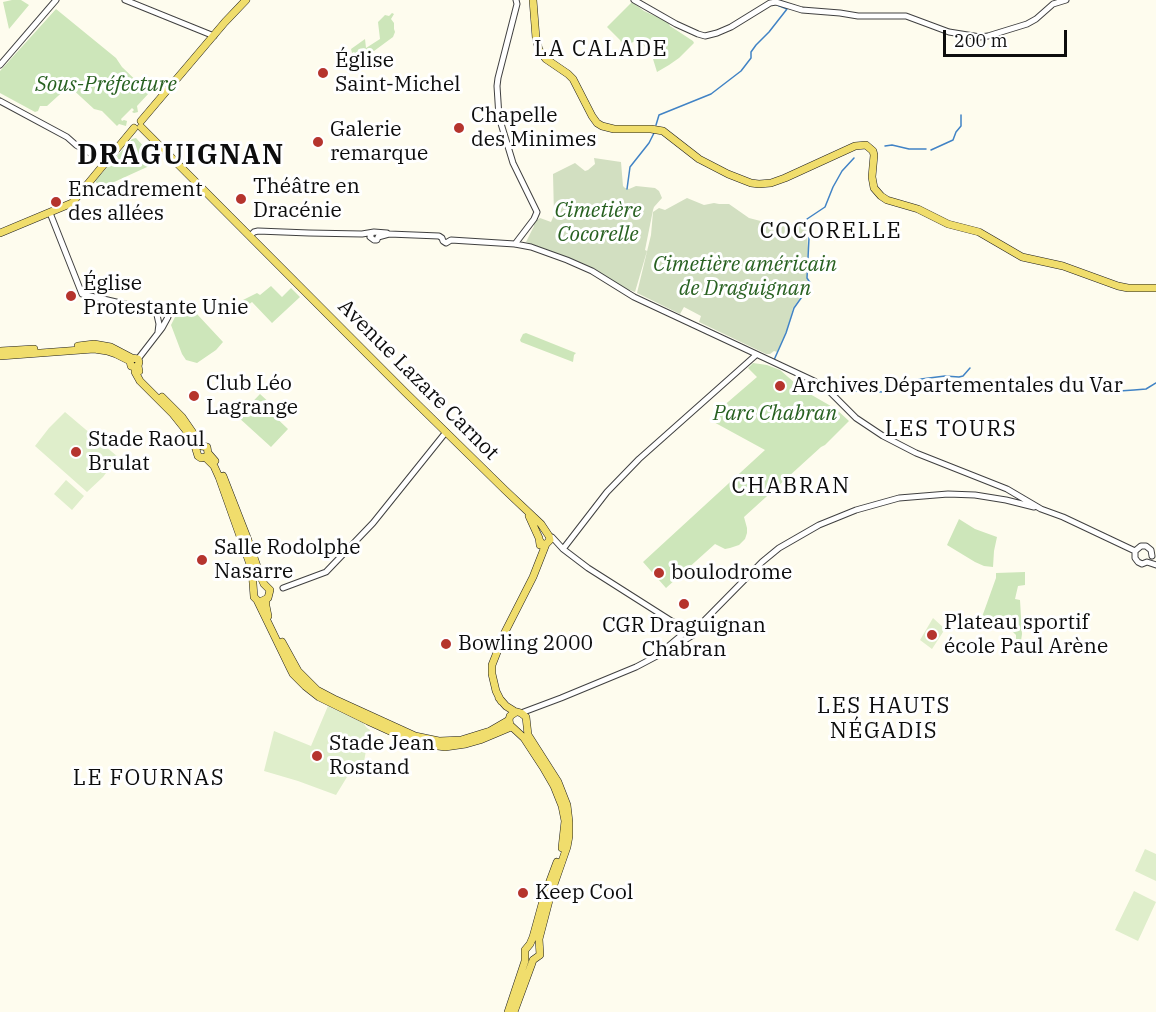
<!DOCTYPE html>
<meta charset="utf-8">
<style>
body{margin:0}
#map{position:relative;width:1156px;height:1012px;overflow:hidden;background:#fefcee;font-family:"IBM Plex Serif",serif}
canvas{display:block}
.scale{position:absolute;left:943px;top:30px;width:124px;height:27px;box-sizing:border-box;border:3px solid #0d0d0d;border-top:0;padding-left:8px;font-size:18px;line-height:21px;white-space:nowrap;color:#0d0d0d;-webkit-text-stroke:4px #fff;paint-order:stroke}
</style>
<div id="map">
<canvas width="1156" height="1012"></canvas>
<div class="scale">200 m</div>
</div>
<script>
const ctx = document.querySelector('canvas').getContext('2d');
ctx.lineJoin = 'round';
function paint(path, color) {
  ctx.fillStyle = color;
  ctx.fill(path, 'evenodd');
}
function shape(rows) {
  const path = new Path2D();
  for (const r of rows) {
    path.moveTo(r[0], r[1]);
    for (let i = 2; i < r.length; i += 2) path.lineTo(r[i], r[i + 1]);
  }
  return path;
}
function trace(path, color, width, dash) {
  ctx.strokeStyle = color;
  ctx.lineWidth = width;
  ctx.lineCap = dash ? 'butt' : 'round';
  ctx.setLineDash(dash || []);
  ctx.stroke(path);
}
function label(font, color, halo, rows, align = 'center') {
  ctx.font = font + ' "IBM Plex Serif",serif';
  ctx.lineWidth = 6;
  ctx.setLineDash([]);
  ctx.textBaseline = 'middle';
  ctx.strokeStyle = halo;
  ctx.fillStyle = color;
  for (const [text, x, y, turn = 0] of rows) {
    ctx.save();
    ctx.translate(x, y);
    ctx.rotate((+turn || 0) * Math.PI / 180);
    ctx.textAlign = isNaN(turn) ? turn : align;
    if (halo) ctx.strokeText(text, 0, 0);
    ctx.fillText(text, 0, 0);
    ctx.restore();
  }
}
paint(shape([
 [12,0,21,0,29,5,9,29,3,2],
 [632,2,644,11,668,22,670,26,693,41,694,43,679,58,669,65,657,72,653,59,639,38,624,48,620,40,607,27],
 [56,9,116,58,122,67,149,93,137,106,138,112,134,113,132,112,134,110,132,108,121,119,122,121,124,120,127,121,126,126,119,124,117,126,102,111,94,109,69,86,47,106,40,106,38,111,35,112,0,93,0,71],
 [392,13,394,14,391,19,394,23,394,29,395,32,393,37,374,51,368,49,372,52,368,59,370,64,365,67,359,62,357,55,354,52,352,53,351,49,365,39,366,48,380,39,378,22,385,15,389,16],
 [136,138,158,162,101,188,95,181,132,139],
 [271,286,282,297,291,288,300,297,272,323,252,302,244,308,239,302,257,293,260,295],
 [196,313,223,342,216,350,197,363,186,360,182,354,171,325,175,317,183,317,183,315],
 [526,333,576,353,574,355,573,362,521,342,520,340,523,334],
 [753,363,767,365,780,370,803,390,836,409,849,421,825,445,821,447,744,517,747,528,747,533,745,539,739,545,730,548,725,549,715,544,666,588,643,562,765,450,710,420,721,408,757,377,748,368],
 [260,394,272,405,268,410,288,429,271,447,238,417],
 [959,519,975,529,997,537,994,551,993,567,984,566,975,562,947,545],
 [1025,572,1025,585,1018,586,1015,599,1020,600,1022,634,1021,641,1016,639,1016,635,1008,627,982,617,996,578,996,573]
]), '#cde6ba');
paint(shape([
 [594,158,621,162,623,186,625,188,629,189,636,186,655,188,659,191,662,198,654,207,653,210,645,250,647,251,635,292,630,290,628,291,558,254,526,242,534,226,533,223,540,218,551,222,554,215,553,174,575,163,585,171,588,170,595,164],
 [687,198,704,205,714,203,719,204,729,204,749,218,776,225,796,224,806,220,808,248,807,278,810,284,793,308,786,333,777,352,774,351,770,354,766,354,699,322,701,316,684,307,680,314,637,293,651,235,653,212,659,208,665,210]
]), '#d2dfc1');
paint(shape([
 [65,412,118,457,103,477,87,492,35,446,49,428],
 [66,480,84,496,72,510,54,494],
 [933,618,945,629,932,649,920,640],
 [328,706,363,723,367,728,370,730,361,777,349,767,345,776,347,777,336,795,298,781,264,771,274,731,311,746],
 [1145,849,1156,854,1156,881,1135,871],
 [1134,891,1156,902,1138,941,1115,930]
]), '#dfeecb');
trace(shape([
 [656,125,659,115,711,94,741,71,751,58,751,52,756,45,769,32,787,9,777,5],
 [885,146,892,145,909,149,926,149],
 [931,150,953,140,956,132,961,126,961,115],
 [627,189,630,167,649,143,654,133],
 [774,360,786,333,794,308,811,284,807,278,809,238,807,219,825,207,833,187,842,171,854,158],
 [897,386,913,380,945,376,959,377,963,376,970,368],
 [1100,387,1119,391,1134,390,1146,389,1156,383],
 [840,392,859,391,884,392,896,391]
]), '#4183c5', 1.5);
const minor = shape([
 [125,0,214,36],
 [634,0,676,24,698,34,705,36,717,33,731,27,770,3,776,2,802,10,840,13,858,16,906,16,949,32,980,37,988,36,1027,24,1036,19,1053,4,1066,0],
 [0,65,56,0],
 [0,101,67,137,76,145,106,162],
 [50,213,82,294,146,309,155,311,163,309,168,312,168,317,162,328,138,359],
 [372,233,370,237,374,240,377,240,378,237,389,234,439,236,442,238,443,241,446,243,451,240,515,244,531,247,567,260,592,271,634,297,814,381,829,391,856,418,883,436,916,453,1007,489,1041,509,1063,517,1135,551],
 [250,236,254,232,258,231,309,233,362,234,374,232,387,233],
 [515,244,534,219,537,212,513,163,499,117,497,86,498,78,517,4,516,0],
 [157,315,159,324,158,332],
 [563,549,607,492,639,459,756,355],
 [1135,551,1135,558,1138,562,1142,564,1147,562,1156,565],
 [1135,551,1141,546,1146,546,1151,550,1152,556],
 [283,588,326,572,373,523,446,432],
 [693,632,762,562,779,548,819,525,856,510,899,498,948,494,975,495,1006,500,1034,507],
 [665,649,683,634],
 [521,713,561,698,636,667,672,648,693,635,693,632,691,629,673,622,588,568,563,549,552,537,549,536]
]);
const major = shape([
 [533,0,536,38,539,50,546,59,568,74,573,79,592,116,597,123,602,126,614,129,651,129,663,131,699,159,728,174,751,183,759,184,771,183,785,178,855,146,866,145,873,151,874,155,872,177,874,188,881,196,887,200,918,209,948,224,979,232,1022,257,1063,266,1118,286,1128,288,1156,288],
 [141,121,225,22,246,0],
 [141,127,405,392,505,490,541,524,549,536,550,540,546,544,542,544,540,541],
 [0,233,72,203,134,128],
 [78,346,94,344,111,347,132,358,138,359,139,362,138,366,139,371],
 [0,351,34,349],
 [0,356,94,349,107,351,116,354,130,361,131,366,135,367,135,372,140,381,173,414,185,429,195,446,198,456,201,458,205,457],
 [162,397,182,417,202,446],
 [202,446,207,447,208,453,215,461],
 [205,457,214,466,219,477,252,570,254,597,257,600,290,668,293,674,305,686,319,697,368,721,414,742,424,744,445,747,466,744,480,740,511,727],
 [223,476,248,540,260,575,264,584,270,590,268,598,262,601],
 [529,516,539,538,540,545],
 [266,600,266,606,268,616],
 [282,642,298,671,317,690,336,700,415,736,439,741,461,740,490,731,509,720],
 [499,698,506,706,514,711,521,713,526,717,528,735,558,782,567,805,569,822,569,836,567,847,551,893,539,939,540,955,533,960,532,963,514,1012],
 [501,701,496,691,492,674,492,665,505,632,533,577,546,544],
 [516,712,510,716,509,720,510,725,524,738,543,767,554,786,562,806,565,821,562,848],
 [508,1012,525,961,525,950,530,944,533,937,544,897,557,862]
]);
trace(minor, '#404040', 7);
trace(major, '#1e1e1e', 8);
trace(minor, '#fff', 5);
trace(major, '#f0dd6c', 7);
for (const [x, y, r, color] of [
 [323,73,6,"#b5342d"],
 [459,128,6,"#b5342d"],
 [318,142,6,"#b5342d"],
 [241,199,6,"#b5342d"],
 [56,202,6,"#b5342d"],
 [71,296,6,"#b5342d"],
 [780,386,6,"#b5342d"],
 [194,396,6,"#b5342d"],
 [76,452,6,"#b5342d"],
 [202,560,6,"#b5342d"],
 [659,573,6,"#b5342d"],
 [684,604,6,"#b5342d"],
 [932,635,6,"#b5342d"],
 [446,644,6,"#b5342d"],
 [317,756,6,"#b5342d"],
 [523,893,6,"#b5342d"]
]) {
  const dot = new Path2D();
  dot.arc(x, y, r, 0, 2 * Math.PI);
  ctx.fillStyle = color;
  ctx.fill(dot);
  trace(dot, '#fff', 2);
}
label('21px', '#0d0d0d', '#fff', [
 ["Église",335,61],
 ["Saint-Michel",335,85],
 ["Chapelle",471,116],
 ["des Minimes",471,140],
 ["Galerie",330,130],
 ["remarque",330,154],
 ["Théâtre en",253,187],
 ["Dracénie",253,211],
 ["Encadrement",68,190],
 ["des allées",68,214],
 ["Église",83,284],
 ["Protestante Unie",83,308],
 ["Club Léo",206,384],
 ["Lagrange",206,408],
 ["Archives Départementales du Var",792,386],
 ["Stade Raoul",88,440],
 ["Brulat",88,464],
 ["Salle Rodolphe",214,548],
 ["Nasarre",214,572],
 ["boulodrome",671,573],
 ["Plateau sportif",944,623],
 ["école Paul Arène",944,647],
 ["CGR Draguignan",684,626,"center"],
 ["Chabran",684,650,"center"],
 ["Bowling 2000",458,644],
 ["Stade Jean",329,744],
 ["Rostand",329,768],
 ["Keep Cool",535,893]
], 'left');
label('italic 21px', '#286121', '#fff', [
 ["Sous-Préfecture",106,85],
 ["Cimetière",598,211],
 ["Cocorelle",598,235],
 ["Cimetière américain",745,265],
 ["de Draguignan",745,289],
 ["Parc Chabran",775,414]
]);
label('21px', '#0d0d0d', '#fff', [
 ["Avenue Lazare Carnot",418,380,45]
]);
ctx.letterSpacing = '1.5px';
label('22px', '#0d0d0d', '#fff', [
 ["LA CALADE",601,50],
 ["COCORELLE",831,232],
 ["LES TOURS",951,430],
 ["CHABRAN",791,487],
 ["LES HAUTS",884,707],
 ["NÉGADIS",884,732],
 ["LE FOURNAS",149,779]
]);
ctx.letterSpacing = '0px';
ctx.letterSpacing = '1.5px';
label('bold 27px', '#0d0d0d', '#fff', [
 ["DRAGUIGNAN",181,156]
]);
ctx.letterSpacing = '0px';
</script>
